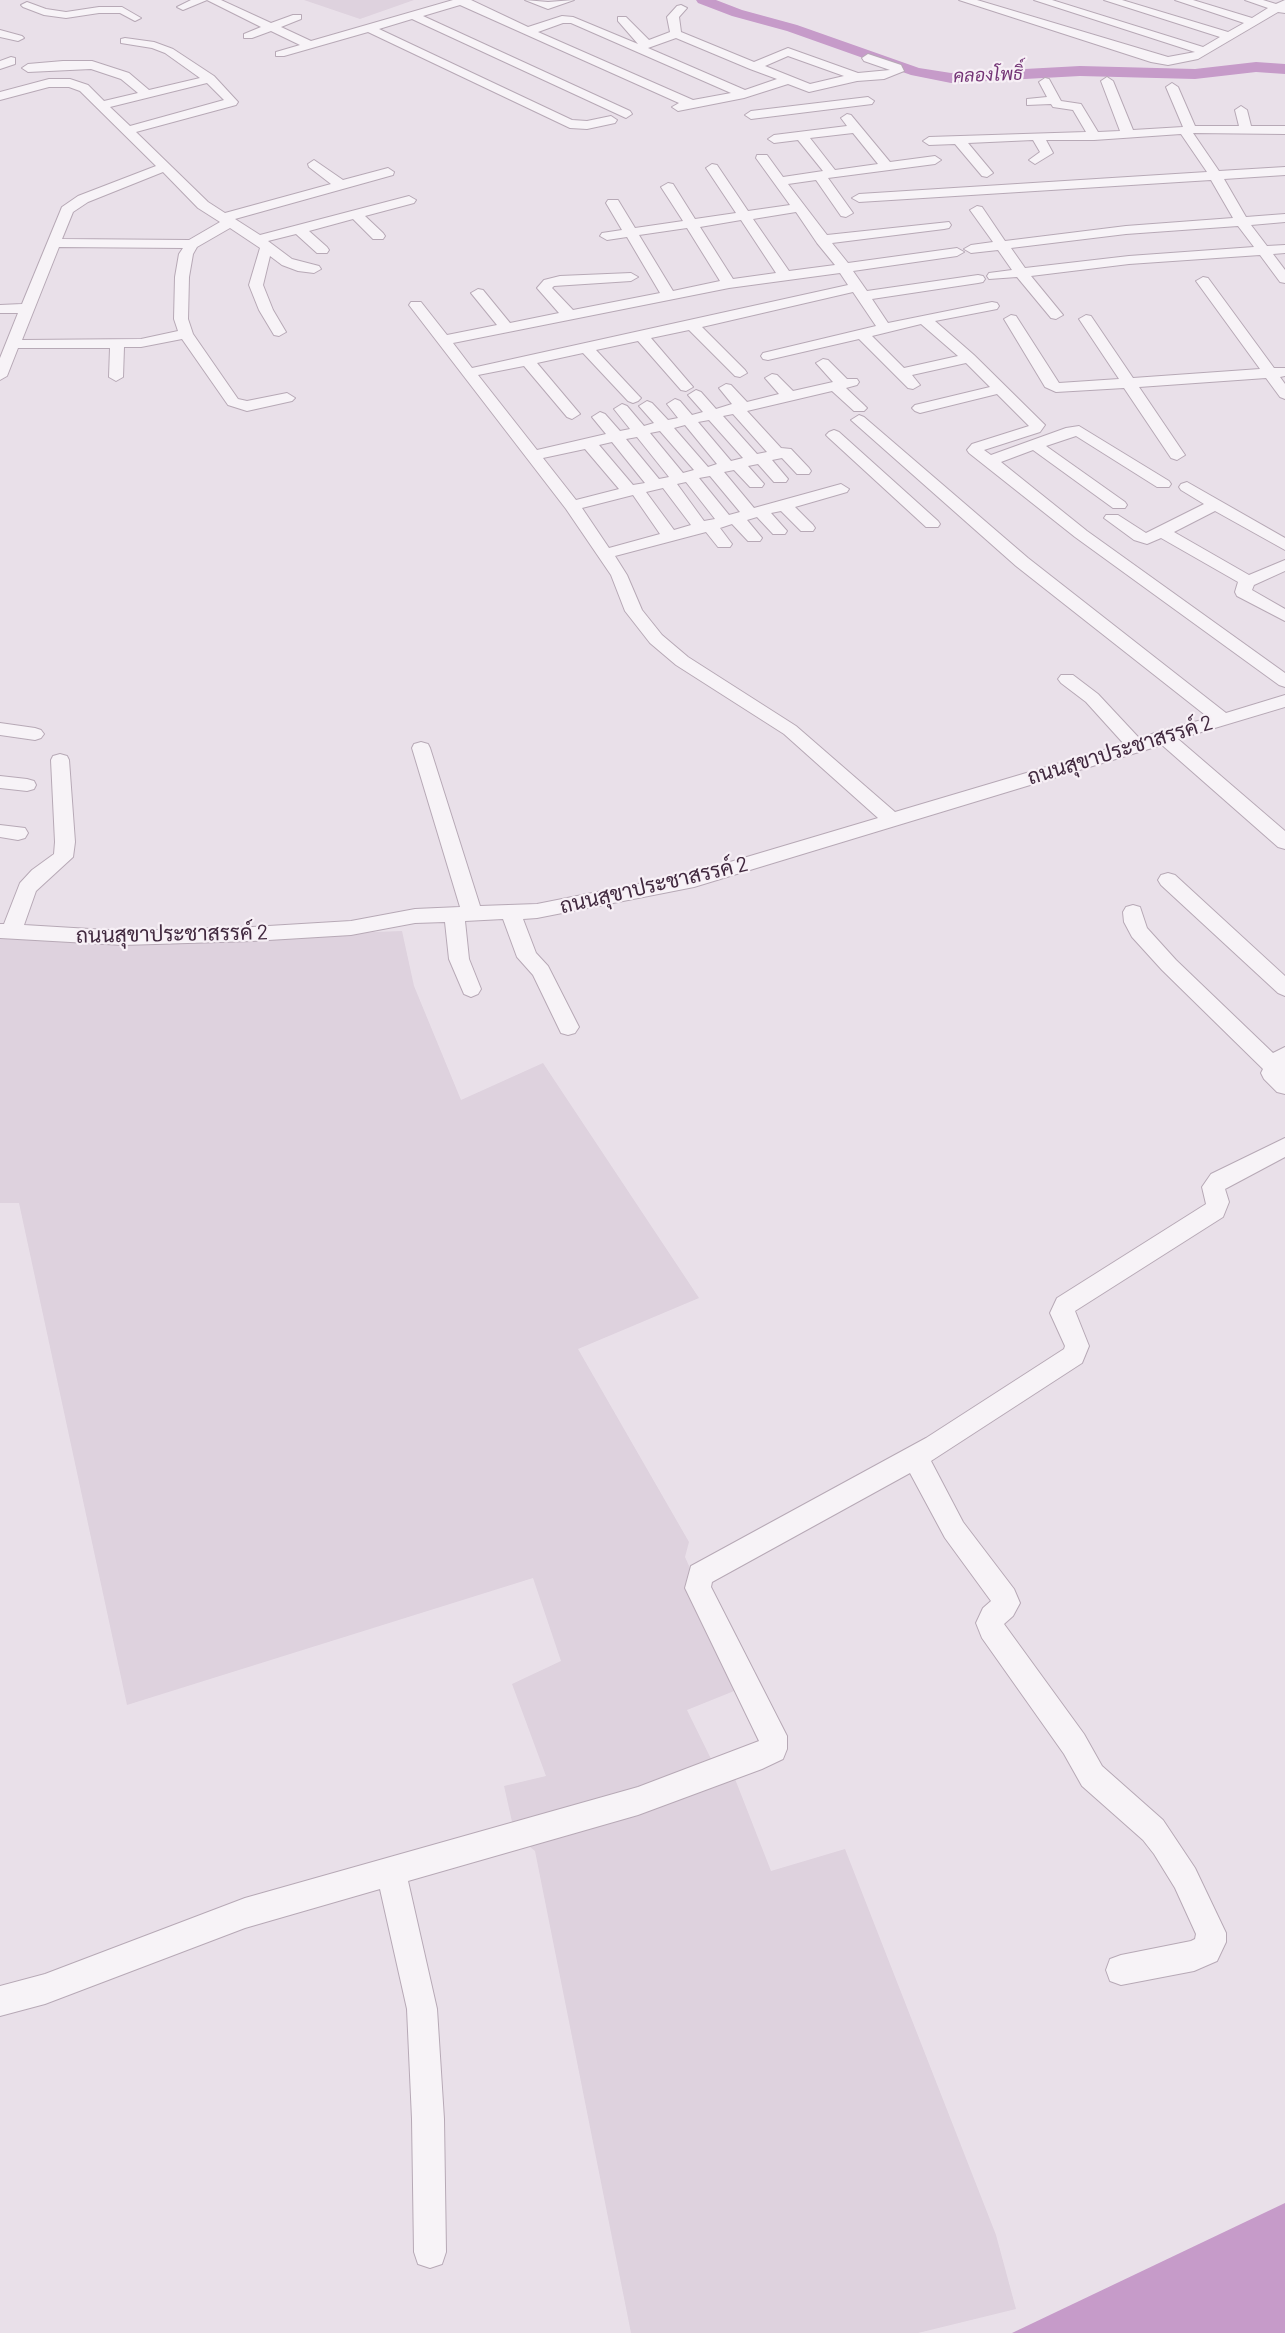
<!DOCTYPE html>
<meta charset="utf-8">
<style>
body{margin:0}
canvas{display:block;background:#e9e0e9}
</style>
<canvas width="1285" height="2333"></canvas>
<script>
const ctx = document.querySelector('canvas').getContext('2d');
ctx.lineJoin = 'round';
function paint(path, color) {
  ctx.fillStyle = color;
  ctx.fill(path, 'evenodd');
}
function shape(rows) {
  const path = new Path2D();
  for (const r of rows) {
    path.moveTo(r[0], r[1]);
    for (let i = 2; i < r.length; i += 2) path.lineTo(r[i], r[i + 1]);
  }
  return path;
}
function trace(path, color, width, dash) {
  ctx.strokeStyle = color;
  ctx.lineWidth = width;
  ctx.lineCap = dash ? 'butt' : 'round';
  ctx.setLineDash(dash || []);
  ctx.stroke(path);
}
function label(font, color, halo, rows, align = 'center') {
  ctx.font = font + ' Barlow,Sarabun,sans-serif';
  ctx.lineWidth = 4.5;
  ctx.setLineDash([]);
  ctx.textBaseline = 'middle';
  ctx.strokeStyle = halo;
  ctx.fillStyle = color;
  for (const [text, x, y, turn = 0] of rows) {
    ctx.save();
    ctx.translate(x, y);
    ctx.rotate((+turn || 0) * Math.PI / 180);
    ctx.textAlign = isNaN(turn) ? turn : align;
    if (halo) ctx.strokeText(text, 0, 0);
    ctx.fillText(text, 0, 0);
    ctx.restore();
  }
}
paint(shape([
 [304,0,414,0,360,19],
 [402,931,414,986,461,1100,543,1063,699,1298,578,1349,689,1542,685,1557,744,1687,687,1710,713,1763,728,1761,771,1871,845,1849,996,2235,1016,2309,918,2333,631,2333,535,1851,515,1835,504,1786,546,1776,512,1684,561,1661,533,1578,127,1705,19,1203,0,1203,0,933,80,943]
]), '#ded2de');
paint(shape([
 [1285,2203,1285,2333,1012,2333]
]), '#c69bc9');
paint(shape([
 [696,0,716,0,742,10,797,25,919,68,951,73,1080,66,1195,69,1256,62,1285,64,1285,74,1256,72,1195,79,1080,76,951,83,911,75,787,31,732,16,698,3,696,0]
]), '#c69bc9');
const minor = shape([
 [191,0,221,0,271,23,293,15,301,15,301,19,281,27,311,41,453,0,471,0,528,27,562,16,573,17,638,44,618,21,618,17,626,17,649,40,670,32,667,17,677,6,681,5,687,8,679,17,681,32,754,62,788,48,858,73,890,70,864,61,862,58,868,54,901,65,904,71,884,79,857,81,809,92,788,84,744,98,678,111,672,107,679,103,460,5,423,16,630,111,632,114,626,118,412,19,379,29,572,120,587,121,611,116,617,120,615,123,587,129,570,128,368,32,284,56,276,56,276,52,300,45,271,31,252,38,244,38,244,34,261,27,207,0,183,10,177,7,191,0],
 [563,23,571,23,731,93,693,100,538,32,563,23],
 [676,38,750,69,777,79,745,90,648,48,676,38],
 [788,56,844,76,810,84,765,66,788,56],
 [525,0,548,2,574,0,548,9,525,0],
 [959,0,977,0,1168,57,1195,52,1034,0,1052,0,1203,47,1220,37,1104,0,1122,0,1228,32,1244,23,1175,0,1193,0,1252,18,1268,8,1245,0,1263,0,1276,4,1285,0,1285,13,1278,12,1198,59,1168,65,1151,62,959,0],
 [27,2,46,9,66,12,99,7,122,7,141,18,135,21,120,13,99,13,66,18,44,15,23,7,21,5,27,2],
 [0,30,22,36,24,38,18,41,0,37,0,30],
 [125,38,154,42,173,49,214,76,238,102,236,105,136,132,208,202,225,213,331,184,309,167,308,164,314,160,343,180,388,168,394,172,393,175,235,219,260,235,409,196,416,200,414,203,365,216,383,233,385,236,383,239,373,239,353,219,309,231,327,247,329,250,327,253,317,253,296,234,268,241,292,259,319,266,321,269,314,273,298,271,282,265,270,256,263,285,273,310,286,332,279,336,274,335,259,310,249,285,260,248,230,228,197,247,193,254,189,277,188,319,193,334,238,399,247,401,287,393,295,398,292,401,247,411,228,405,182,339,141,347,124,347,123,377,116,381,109,377,110,348,18,348,7,376,0,380,0,358,18,313,0,313,0,305,22,304,62,207,78,196,156,166,80,91,69,87,49,87,0,100,0,92,49,79,70,79,88,85,104,101,138,93,121,79,91,69,28,72,22,68,28,64,63,61,92,61,129,73,149,90,200,78,165,53,152,48,121,43,121,39,125,38],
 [207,83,224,100,130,126,110,107,207,83],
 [163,172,198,208,220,222,189,240,62,239,73,212,88,202,163,172],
 [59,247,183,248,179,254,175,277,174,319,178,331,141,339,22,340,59,247],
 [11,57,15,58,15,64,0,69,0,61,11,57],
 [1107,77,1113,81,1133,130,1183,127,1166,87,1172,83,1178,87,1195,126,1239,126,1235,110,1241,106,1247,110,1251,126,1285,126,1285,134,1193,133,1219,171,1285,167,1285,175,1224,179,1246,217,1285,214,1285,222,1251,225,1267,246,1285,245,1285,253,1273,254,1285,270,1285,283,1280,282,1260,255,1129,264,1031,276,1063,315,1056,319,1051,318,1017,277,989,279,987,276,989,273,1012,270,998,250,971,253,964,249,971,245,993,242,970,210,977,206,982,207,1005,241,1126,226,1233,218,1211,180,859,202,852,198,859,194,1207,172,1181,134,1094,140,1046,140,1053,153,1035,164,1029,160,1040,152,1033,140,968,143,993,173,987,177,982,176,955,144,929,145,923,141,929,137,1086,132,1073,110,1053,107,1051,104,1027,105,1027,99,1047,97,1039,82,1045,78,1049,79,1061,101,1081,104,1098,132,1120,131,1101,81,1107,77],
 [1238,226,1254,247,1129,256,1025,268,1011,248,1126,234,1238,226],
 [868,97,874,101,872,104,751,119,745,115,751,111,868,97],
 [847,114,851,115,890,162,935,156,941,160,935,164,828,178,853,213,846,217,841,216,816,180,788,184,827,235,949,222,951,225,949,228,944,229,832,243,848,263,957,248,964,252,957,256,853,271,867,291,978,275,983,276,985,279,983,282,978,283,872,299,888,323,992,302,997,303,999,306,997,309,935,321,974,355,1045,425,1040,432,984,450,991,455,1066,428,1079,426,1169,481,1171,484,1169,487,1157,487,1076,436,1046,446,1125,502,1127,505,1125,508,1113,508,1033,450,1001,462,1087,531,1285,673,1285,687,1279,685,1075,537,969,453,967,450,972,444,1029,426,997,394,920,413,915,411,912,408,915,405,990,387,966,363,912,375,920,385,913,389,908,388,859,339,768,360,763,359,761,356,763,353,876,326,853,292,702,327,745,370,747,373,740,377,735,376,689,330,651,338,693,387,686,391,681,390,638,341,596,350,638,395,641,398,638,401,633,403,628,401,583,353,537,363,580,414,572,419,567,417,524,366,478,375,537,450,606,434,592,417,600,412,605,414,620,431,630,429,614,409,622,404,627,406,644,426,654,423,639,406,647,401,652,403,668,420,678,418,667,404,675,399,680,401,692,415,703,412,688,395,696,390,701,392,716,409,732,404,719,388,726,384,731,385,747,402,779,394,765,378,772,374,777,375,793,391,833,382,816,363,823,359,828,360,847,379,857,379,859,382,857,385,846,388,864,405,867,408,864,411,854,411,832,391,747,411,781,448,791,449,809,468,811,471,809,474,797,474,782,458,772,460,788,479,786,482,774,482,758,464,748,466,764,484,762,487,750,487,734,470,724,472,754,508,841,484,849,489,847,492,795,507,813,525,815,528,813,531,801,531,781,511,771,513,787,531,785,534,773,534,757,517,747,520,762,538,760,541,748,541,732,524,720,528,732,544,730,547,718,547,706,532,615,556,627,575,642,610,662,635,688,657,796,726,895,812,1124,744,1086,702,1061,683,1058,679,1061,675,1073,675,1098,694,1140,739,1157,732,1209,718,1016,566,851,420,859,415,864,417,1028,558,1226,713,1285,695,1285,707,1178,739,1285,831,1285,849,1278,847,1162,745,694,887,537,918,523,919,536,953,548,966,579,1027,575,1033,568,1035,561,1033,533,975,517,957,503,919,465,921,469,959,481,989,478,994,471,997,464,994,449,959,445,922,415,923,351,935,252,941,123,945,0,938,0,924,4,924,20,883,32,870,54,854,55,842,51,760,53,756,60,754,67,756,69,760,75,842,73,857,36,891,24,925,123,931,252,927,351,921,415,909,460,907,412,748,414,744,421,742,428,744,430,748,480,906,537,904,693,873,878,818,784,734,676,665,650,643,625,611,611,575,566,509,409,305,411,302,421,302,447,335,497,325,471,293,478,289,483,290,510,323,559,313,537,288,544,280,560,276,631,273,638,277,631,281,554,286,552,288,573,310,660,293,627,237,607,240,600,236,602,233,622,230,606,203,608,200,618,200,635,228,683,221,661,187,668,183,673,184,695,219,736,213,706,168,712,164,717,165,748,211,790,205,756,158,757,155,767,155,783,177,823,171,798,140,774,143,768,139,774,135,847,126,841,118,847,114],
 [853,133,878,164,835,170,810,138,853,133],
 [796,212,817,243,835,265,789,271,753,219,796,212],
 [741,220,776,273,733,279,700,227,741,220],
 [687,228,720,281,673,291,639,235,687,228],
 [840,273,848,285,472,368,453,343,729,288,840,273],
 [921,324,958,356,904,368,872,336,921,324],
 [733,414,767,452,757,454,723,416,733,414],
 [709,420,743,458,731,461,698,422,709,420],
 [685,425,717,464,708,467,674,428,685,425],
 [660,431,694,470,683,473,650,433,660,431],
 [637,437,669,477,659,479,626,439,637,437],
 [612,442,645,483,633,485,599,445,612,442],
 [585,449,619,489,576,500,543,458,585,449],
 [710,476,740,512,729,515,699,478,710,476],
 [686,482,715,519,704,521,677,484,686,482],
 [663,488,691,525,674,530,646,492,663,488],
 [633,495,660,534,609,548,582,508,633,495],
 [1203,277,1208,278,1274,368,1285,368,1285,376,1280,377,1285,384,1285,399,1280,397,1266,378,1139,387,1185,455,1177,460,1171,458,1124,388,1056,392,1045,387,1004,319,1011,315,1016,316,1059,383,1119,379,1079,319,1086,315,1091,316,1133,378,1260,369,1196,281,1203,277],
 [834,430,839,432,938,521,940,524,938,527,926,527,829,438,826,435,829,432,834,430],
 [1187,482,1285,538,1285,550,1215,511,1174,532,1249,575,1285,560,1285,571,1254,585,1252,590,1285,609,1285,621,1237,596,1235,592,1238,582,1161,538,1147,544,1134,540,1104,518,1106,515,1118,515,1146,533,1204,504,1181,490,1179,487,1181,484,1187,482],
 [0,723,35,728,41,730,44,734,41,738,35,740,0,735,0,723],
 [0,776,27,779,34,781,36,785,34,789,27,791,0,788,0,776],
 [0,825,25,828,28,833,25,838,18,840,0,837,0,825],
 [1168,873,1175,875,1285,976,1285,996,1278,993,1161,885,1158,880,1161,875,1168,873],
 [1133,905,1140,907,1147,928,1176,960,1273,1053,1285,1047,1285,1094,1277,1092,1264,1079,1261,1073,1263,1069,1162,970,1132,937,1124,922,1123,912,1126,907,1133,905],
 [1285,1138,1285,1157,1225,1189,1229,1202,1223,1217,1075,1311,1089,1346,1082,1363,931,1461,963,1522,1014,1589,1020,1603,1013,1616,1004,1624,1084,1734,1102,1766,1163,1820,1195,1868,1226,1933,1226,1942,1217,1961,1194,1971,1121,1985,1110,1981,1106,1970,1110,1959,1121,1955,1191,1941,1195,1939,1196,1934,1175,1888,1154,1854,1143,1840,1082,1786,1064,1754,982,1638,976,1623,983,1608,991,1601,945,1538,910,1473,712,1582,711,1587,787,1736,787,1749,783,1759,762,1769,638,1815,408,1881,437,2009,444,2119,446,2252,442,2264,430,2268,418,2264,414,2252,412,2119,407,2009,380,1889,245,1928,45,2004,0,2016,0,1986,45,1974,245,1898,638,1787,759,1741,685,1588,691,1566,926,1438,1064,1349,1065,1346,1050,1313,1057,1298,1206,1204,1202,1187,1211,1174,1285,1138]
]);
trace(minor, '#b7a9b6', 2);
paint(minor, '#f7f3f7');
label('italic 18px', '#733375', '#f7f0f6', [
 ["คลองโพธิ์",988,75,-2]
]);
label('21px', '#41293f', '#f7f0f6', [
 ["ถนนสุขาประชาสรรค์ 2",1120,750,-17],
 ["ถนนสุขาประชาสรรค์ 2",654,885,-13],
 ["ถนนสุขาประชาสรรค์ 2",172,934,-1]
]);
</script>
